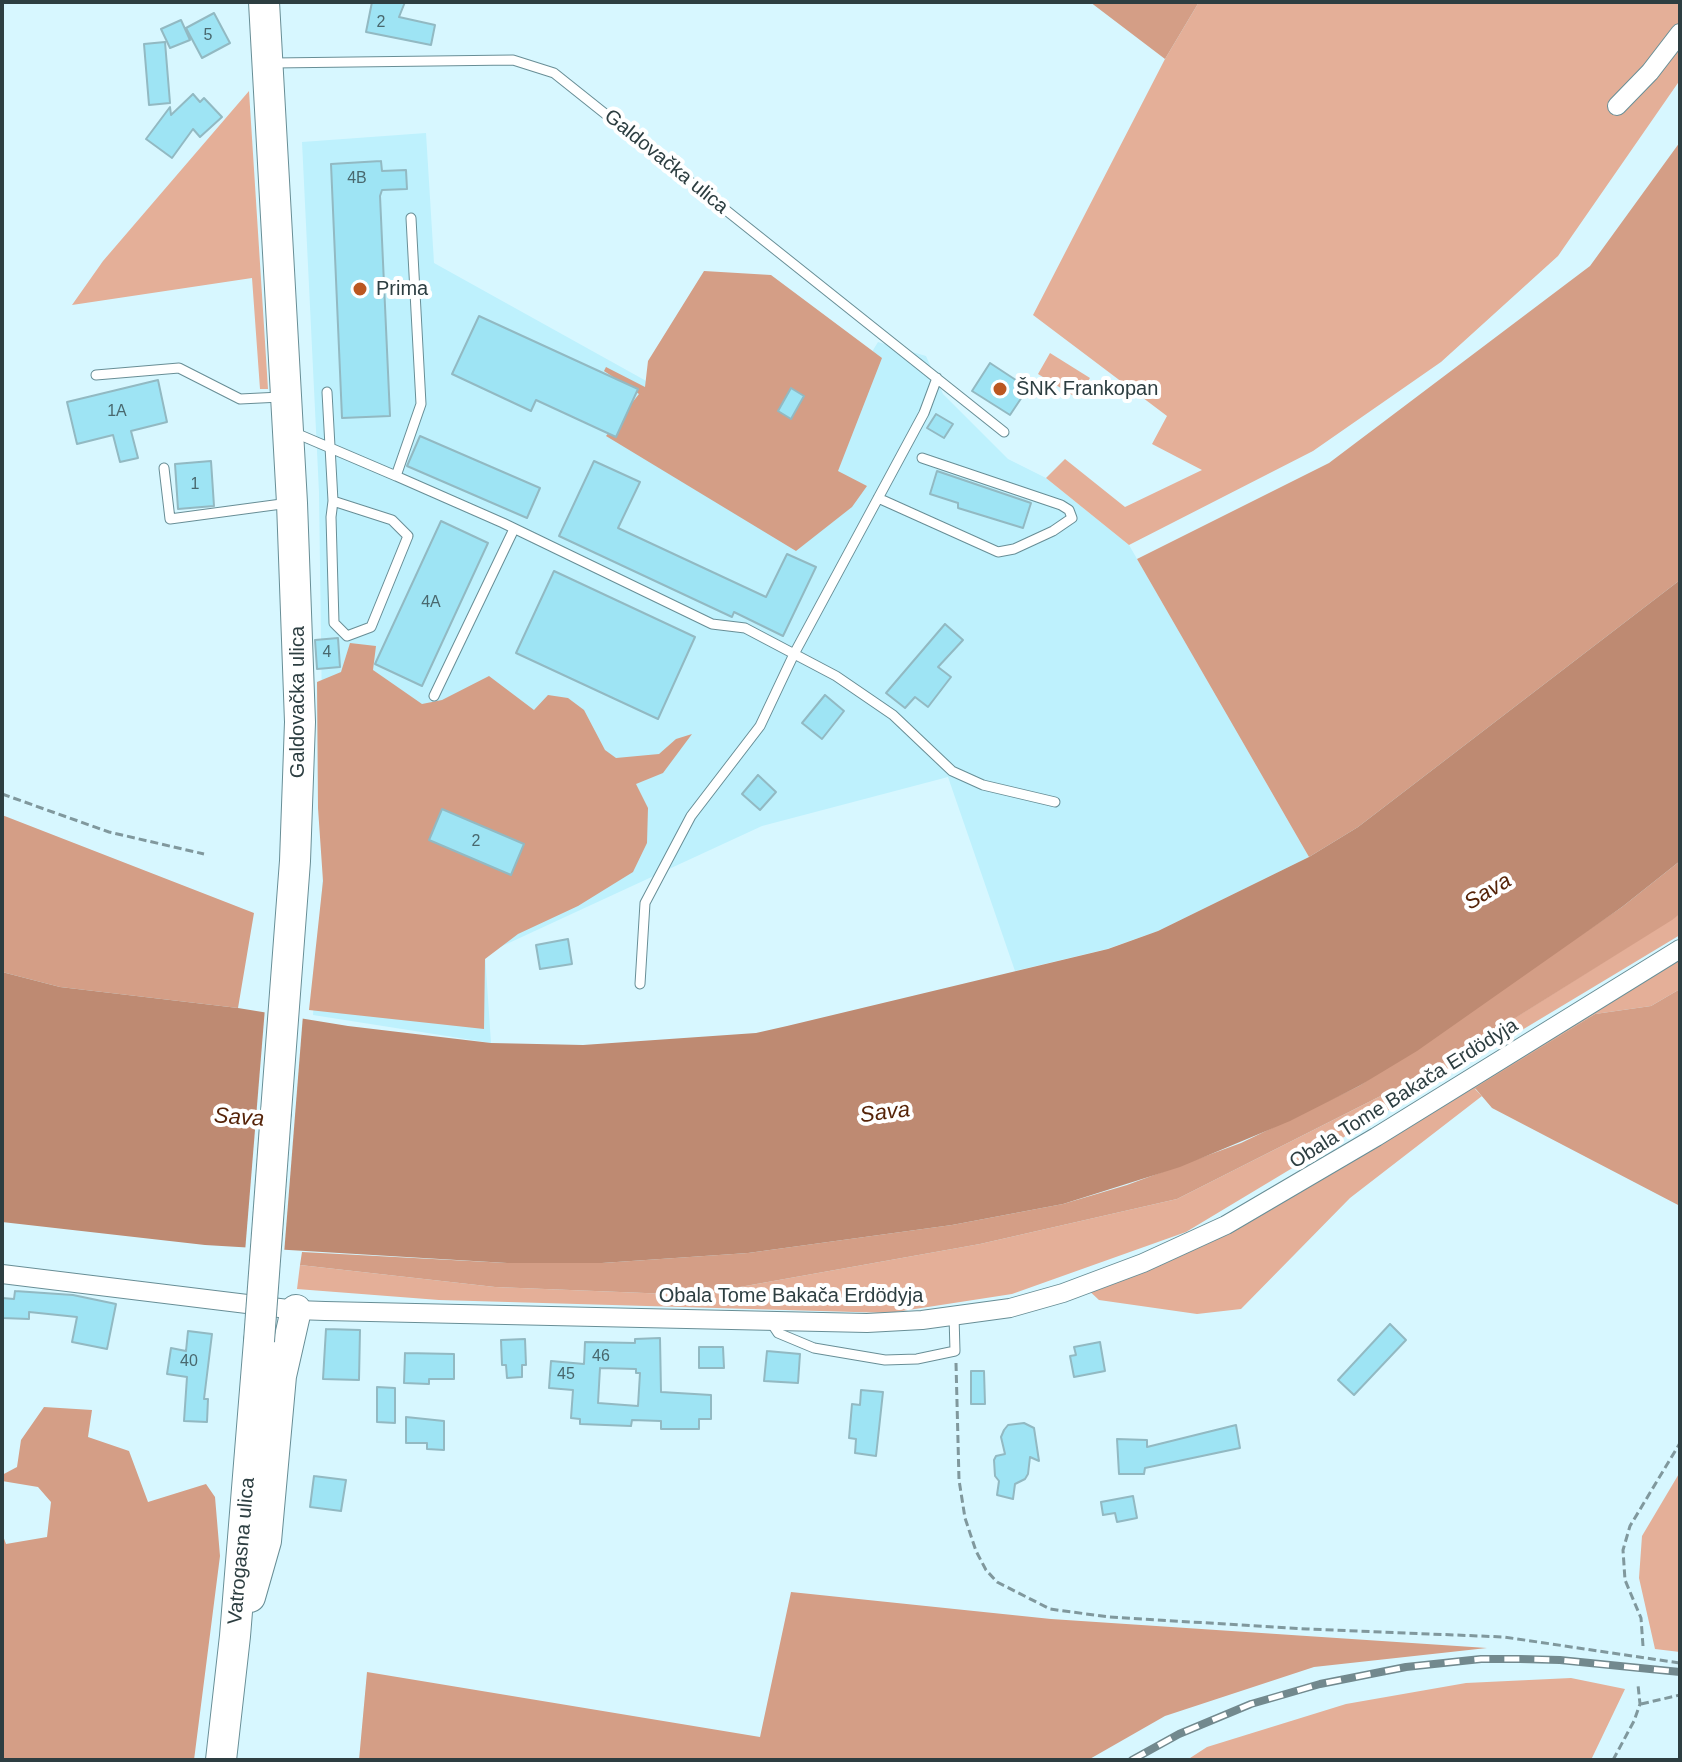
<!DOCTYPE html>
<meta charset="utf-8">
<style>
body{margin:0}
#map{position:relative;width:1682px;height:1762px;overflow:hidden;background:#d7f7ff;font-family:Helvetica,sans-serif}
canvas{display:block}
.frame{position:absolute;inset:0;border:4px solid #2d3e41;pointer-events:none}
</style>
<div id="map">
<canvas width="1682" height="1762"></canvas>
<div class="frame"></div>
</div>
<script>
const ctx = document.querySelector('canvas').getContext('2d');
ctx.lineJoin = 'round';
function paint(path, color) {
  ctx.fillStyle = color;
  ctx.fill(path, 'evenodd');
}
function shape(rows) {
  const path = new Path2D();
  for (const r of rows) {
    path.moveTo(r[0], r[1]);
    for (let i = 2; i < r.length; i += 2) path.lineTo(r[i], r[i + 1]);
  }
  return path;
}
function trace(path, color, width, dash) {
  ctx.strokeStyle = color;
  ctx.lineWidth = width;
  ctx.lineCap = dash ? 'butt' : 'round';
  ctx.setLineDash(dash || []);
  ctx.stroke(path);
}
function label(font, color, halo, rows, align = 'center') {
  ctx.font = font + ' Helvetica,sans-serif';
  ctx.lineWidth = 8;
  ctx.setLineDash([]);
  ctx.textBaseline = 'middle';
  ctx.strokeStyle = halo;
  ctx.fillStyle = color;
  for (const [text, x, y, turn = 0] of rows) {
    ctx.save();
    ctx.translate(x, y);
    ctx.rotate((+turn || 0) * Math.PI / 180);
    ctx.textAlign = isNaN(turn) ? turn : align;
    if (halo) ctx.strokeText(text, 0, 0);
    ctx.fillText(text, 0, 0);
    ctx.restore();
  }
}
paint(shape([
 [426,133,434,263,801,467,878,342,926,356,943,394,1008,459,1046,478,1129,545,1309,857,1158,931,1107,949,1015,971,948,777,762,826,485,954,491,1043,313,1015,324,861,319,492,302,142]
]), '#bef1fd');
paint(shape([
 [1199,2,1680,2,1680,80,1558,256,1441,362,1313,451,1129,545,1046,478,1065,459,1125,507,1202,470,1152,444,1167,416,1033,315,1165,59],
 [249,91,268,389,260,389,252,278,72,305,103,261],
 [1050,353,1090,378,1077,398,1038,374],
 [1680,914,1680,935,1186,1232,1012,1294,889,1313,439,1300,297,1289,300,1265,495,1287,695,1295,980,1244,1177,1199,1432,1070],
 [1680,954,1680,989,1651,1006,1595,1014,1475,1089,1482,1096,1350,1198,1241,1309,1197,1314,1099,1300,1085,1287,1200,1242],
 [1680,1472,1680,1652,1655,1649,1639,1578,1642,1536],
 [1571,1678,1625,1689,1591,1760,1187,1760,1207,1747,1346,1704,1466,1683]
]), '#e4af98');
paint(shape([
 [1090,2,1199,2,1165,59],
 [1680,142,1680,580,1358,827,1309,857,1137,559,1329,463,1590,266],
 [704,271,771,275,882,358,838,471,867,486,852,507,796,551,606,436,639,394,604,371,606,367,645,387,648,361],
 [350,643,376,646,373,670,422,704,442,700,489,676,534,710,548,695,568,698,584,710,605,750,616,758,659,754,676,739,692,734,663,773,636,784,648,808,647,843,633,872,578,906,518,934,485,959,484,1029,309,1010,323,881,318,808,317,682,341,672],
 [2,815,254,913,238,1008,60,987,2,972],
 [1680,861,1680,914,1672,920,1432,1070,1177,1199,980,1244,695,1295,495,1287,300,1265,302,1252,507,1263,602,1263,748,1253,952,1225,1063,1204,1127,1185,1241,1143,1359,1086,1622,907],
 [1680,989,1680,1206,1492,1108,1475,1088,1595,1014,1651,1006],
 [44,1407,92,1410,88,1437,129,1451,148,1502,206,1484,215,1497,220,1556,194,1760,2,1760,2,1533,6,1544,47,1537,51,1502,38,1487,2,1481,2,1475,17,1467,21,1440],
 [791,1592,1051,1619,1487,1648,1314,1667,1165,1716,1088,1760,359,1760,367,1672,760,1737]
]), '#d49e86');
paint(shape([
 [1680,580,1680,861,1622,907,1417,1051,1359,1086,1290,1121,1180,1167,1063,1204,952,1225,748,1253,602,1263,507,1263,205,1245,2,1222,2,972,60,987,238,1008,348,1026,491,1043,583,1045,756,1033,787,1026,1108,949,1158,931,1309,857,1358,827]
]), '#be8a72');
paint(shape([
 [265,1008,303,1015,284,1254,245,1252]
]), '#d7f7ff');
const building = shape([
 [372,2,405,2,399,17,435,25,431,45,366,32,372,2],
 [214,13,230,43,202,58,186,28,214,13],
 [181,20,190,40,170,48,161,29,181,20],
 [165,42,170,103,149,105,144,44,165,42],
 [193,94,200,102,204,98,222,117,200,137,193,129,172,158,146,139,170,107,171,115,193,94],
 [381,161,382,171,406,170,407,189,382,190,380,196,390,416,342,418,331,164,381,161],
 [479,316,638,389,616,437,536,400,531,411,452,374,479,316],
 [990,363,1028,388,1010,415,972,391,990,363],
 [158,380,167,422,131,431,138,458,120,462,113,435,77,444,67,402,158,380],
 [791,388,804,396,791,419,778,411,791,388],
 [936,414,953,424,944,438,927,428,936,414],
 [420,436,540,488,527,518,407,466,420,436],
 [211,461,214,506,178,509,175,464,211,461],
 [594,461,640,482,618,528,766,597,787,554,816,567,783,636,734,612,732,617,559,536,594,461],
 [937,471,1031,503,1023,528,958,508,958,503,930,494,937,471],
 [441,521,488,543,422,686,375,664,441,521],
 [554,571,695,637,658,719,516,653,554,571],
 [945,624,963,640,938,667,951,677,928,707,915,697,905,708,886,693,945,624],
 [338,638,340,667,317,669,315,640,338,638],
 [825,695,844,711,822,739,802,723,825,695],
 [758,775,776,792,760,810,742,794,758,775],
 [442,809,524,844,511,875,429,840,442,809],
 [568,939,572,964,540,969,536,945,568,939],
 [15,1291,73,1295,116,1304,107,1349,72,1342,77,1317,29,1312,29,1319,2,1318,2,1298,14,1299,15,1291],
 [1390,1324,1406,1340,1354,1395,1338,1380,1390,1324],
 [326,1329,360,1330,359,1380,323,1379,326,1329],
 [188,1331,212,1334,204,1399,208,1399,207,1422,184,1421,187,1377,167,1374,171,1348,186,1351,188,1331],
 [660,1338,661,1392,711,1395,711,1419,699,1419,699,1429,661,1429,661,1421,632,1420,631,1426,580,1424,580,1419,571,1418,573,1390,549,1388,551,1361,584,1364,585,1342,635,1343,635,1339,660,1338],
 [600,1368,636,1369,636,1373,640,1373,638,1406,598,1403,600,1368],
 [525,1339,526,1365,522,1365,522,1377,507,1378,506,1365,502,1365,501,1340,525,1339],
 [1100,1342,1105,1371,1074,1377,1070,1356,1076,1355,1074,1347,1100,1342],
 [699,1347,723,1347,724,1368,699,1368,699,1347],
 [767,1351,800,1354,798,1383,764,1381,767,1351],
 [405,1353,454,1354,454,1379,429,1379,429,1384,404,1383,405,1353],
 [971,1371,984,1371,985,1404,971,1404,971,1371],
 [377,1387,395,1388,395,1423,377,1422,377,1387],
 [861,1390,883,1392,876,1456,855,1453,856,1439,849,1438,852,1404,860,1405,861,1390],
 [406,1417,444,1421,444,1450,427,1449,427,1443,406,1443,406,1417],
 [1024,1423,1034,1428,1039,1461,1030,1457,1028,1474,1025,1479,1015,1484,1013,1499,997,1495,999,1481,995,1476,994,1460,996,1456,1005,1454,1001,1437,1004,1430,1008,1425,1024,1423],
 [1236,1425,1240,1448,1145,1468,1144,1474,1119,1474,1117,1439,1147,1440,1147,1447,1236,1425],
 [314,1476,346,1480,341,1511,310,1507,314,1476],
 [1133,1496,1137,1518,1117,1522,1115,1513,1103,1515,1101,1502,1133,1496]
]);
paint(building, '#9ee4f4');
trace(building, '#92b9c2', 2);
const service = shape([
 [274,63,513,60,554,73,1004,432],
 [411,218,421,404,396,476,503,523,712,624,745,628,836,676,893,715,952,771,983,785,1055,802],
 [96,375,179,368,240,399,281,397],
 [327,392,333,501,331,517,334,623,347,636,371,627,408,536,392,520,333,501],
 [293,432,396,476],
 [164,468,170,519,289,503],
 [878,498,998,552,1014,549,1053,531,1072,518,1069,510,1061,505,922,458],
 [434,696,514,529],
 [640,984,645,903,691,816,760,726,794,654,924,413,937,378],
 [770,1321,778,1333,814,1348,885,1360,917,1359,955,1351,954,1316]
]);
const minor = shape([
 [1617,106,1650,72,1680,33],
 [2,1274,296,1310,325,1311,867,1323,922,1320,1010,1308,1063,1293,1143,1263,1226,1225,1376,1137,1680,949]
]);
const primary = shape([
 [264,2,292,503,300,722,295,861,276,1112],
 [250,1597,266,1541,281,1376,296,1310],
 [221,1760,235,1636,259,1341]
]);
trace(service, '#688e96', 11);
trace(minor, '#688e96', 20);
trace(primary, '#688e96', 32);
trace(shape([
 [2,794,109,832,204,854],
 [956,1363,959,1480,965,1518,976,1551,986,1570,997,1582,1050,1609,1109,1617,1307,1629,1504,1637,1680,1663],
 [1643,1646,1641,1618,1625,1580,1623,1550,1630,1526,1680,1443],
 [1641,1704,1680,1695],
 [1613,1760,1634,1721,1640,1704,1638,1685]
]), '#80989d', 3, [8, 4]);
trace(service, '#fff', 9);
trace(minor, '#fff', 18);
trace(primary, '#fff', 30);
const rail = shape([
 [1132,1760,1179,1734,1251,1704,1320,1684,1406,1667,1481,1659,1520,1659,1560,1660,1680,1672]
]);
trace(rail, '#72898e', 8);
trace(rail, '#fff', 5, [15]);
const primaryBridge = shape([
 [259,1341,276,1112]
]);
trace(primaryBridge, '#688e96', 32, []);
trace(primaryBridge, '#fff', 30);
for (const [x, y, r, color] of [
 [360,289,8,"#ba5721"],
 [1000,389,8,"#ba5721"]
]) {
  const dot = new Path2D();
  dot.arc(x, y, r, 0, 2 * Math.PI);
  ctx.fillStyle = color;
  ctx.fill(dot);
  trace(dot, '#fff', 3);
}
label('16px', '#49686e', null, [
 ["2",381,23],
 ["5",208,36],
 ["4B",357,179],
 ["1A",117,412],
 ["1",195,485],
 ["4A",431,603],
 ["4",327,653],
 ["2",476,842],
 ["46",601,1357],
 ["40",189,1362],
 ["45",566,1375]
]);
label('20px', '#2d3e41', '#fff', [
 ["Galdovačka ulica",666,162,39],
 ["Galdovačka ulica",298,702,-90],
 ["Obala Tome Bakača Erdödyja",1404,1094,-32],
 ["Obala Tome Bakača Erdödyja",791,1296],
 ["Vatrogasna ulica",242,1551,-85]
]);
label('20px', '#2d3e41', '#fff', [
 ["Prima",376,289],
 ["ŠNK Frankopan",1016,389]
], 'left');
label('italic 22px', '#552308', '#fff', [
 ["Sava",1488,892,-31],
 ["Sava",885,1113,-7],
 ["Sava",239,1118,4]
]);
</script>
